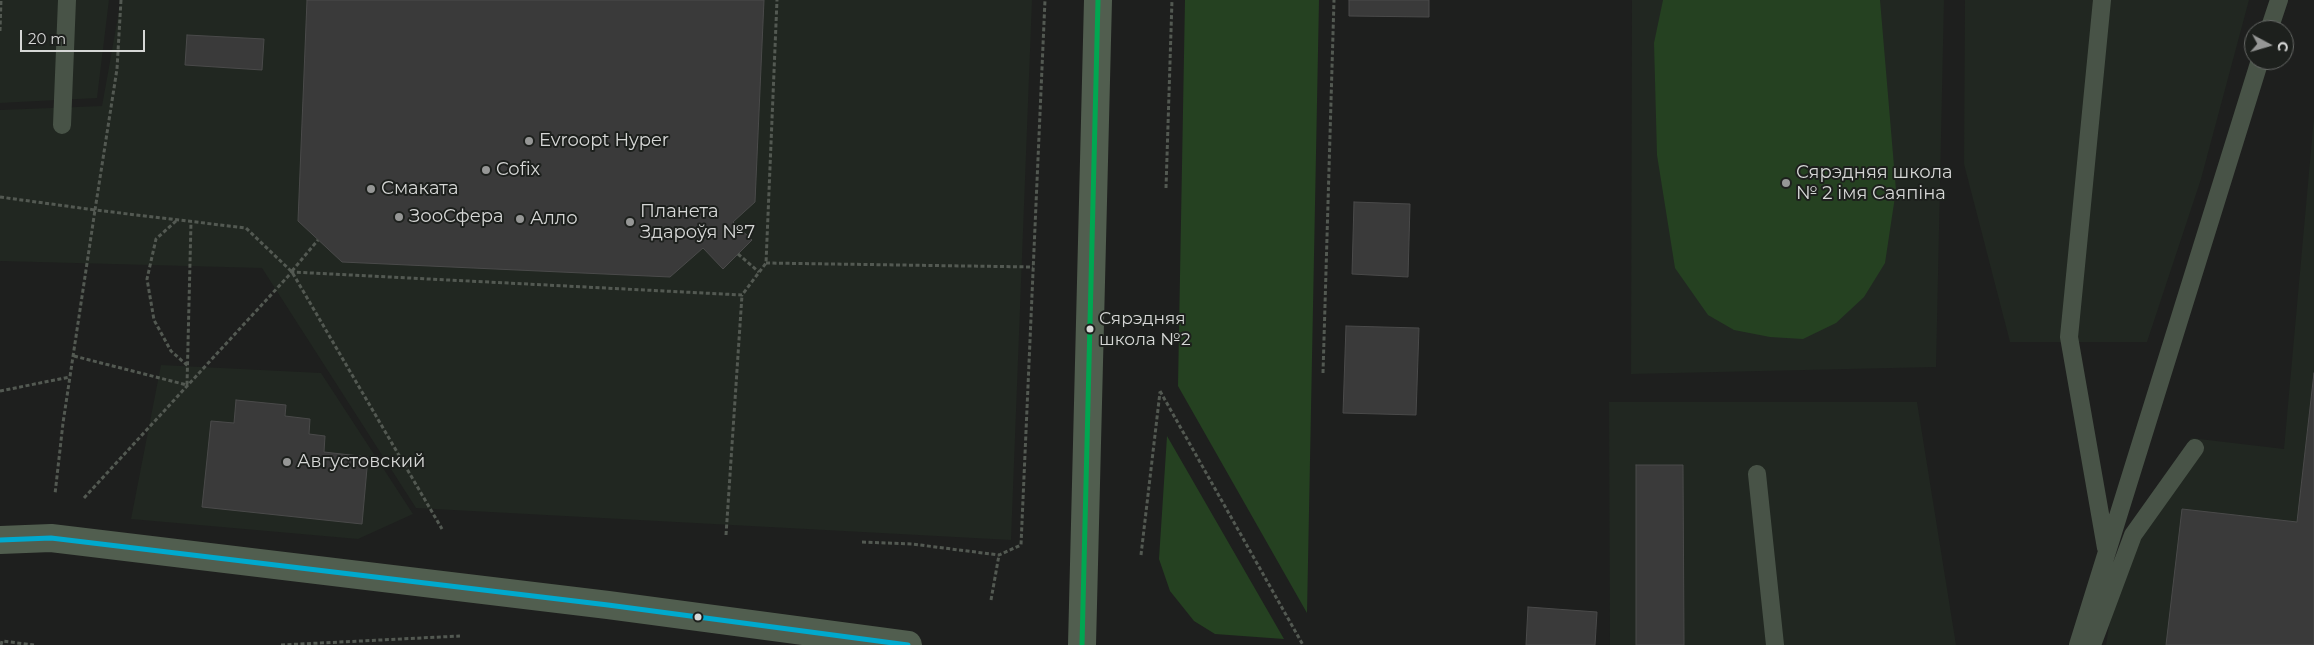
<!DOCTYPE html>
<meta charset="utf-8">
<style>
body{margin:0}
#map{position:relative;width:2314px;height:645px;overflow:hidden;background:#1e1f1e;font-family:Montserrat,sans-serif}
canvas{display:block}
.north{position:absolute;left:2244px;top:20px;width:50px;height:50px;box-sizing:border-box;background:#1d201d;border:1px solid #676967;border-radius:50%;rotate:96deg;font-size:14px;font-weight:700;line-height:20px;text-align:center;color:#d6d7d6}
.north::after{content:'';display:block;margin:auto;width:18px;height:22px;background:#969796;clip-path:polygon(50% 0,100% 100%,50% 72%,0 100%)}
.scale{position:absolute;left:20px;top:30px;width:125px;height:22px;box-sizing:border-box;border:2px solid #d6d7d6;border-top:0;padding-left:6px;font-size:15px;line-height:18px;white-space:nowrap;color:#d6d7d6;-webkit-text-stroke:4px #1d201d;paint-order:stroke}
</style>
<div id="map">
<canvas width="2314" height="645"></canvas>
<div class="north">С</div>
<div class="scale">20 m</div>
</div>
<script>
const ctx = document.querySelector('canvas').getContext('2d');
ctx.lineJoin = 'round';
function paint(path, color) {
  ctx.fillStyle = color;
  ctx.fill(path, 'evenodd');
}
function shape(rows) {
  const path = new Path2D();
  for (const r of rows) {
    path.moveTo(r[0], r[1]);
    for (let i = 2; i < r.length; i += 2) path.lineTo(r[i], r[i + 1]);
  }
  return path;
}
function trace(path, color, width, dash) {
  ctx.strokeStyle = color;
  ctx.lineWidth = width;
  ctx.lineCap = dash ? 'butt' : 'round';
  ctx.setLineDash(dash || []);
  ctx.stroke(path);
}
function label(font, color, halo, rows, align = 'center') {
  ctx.font = font + ' Montserrat,sans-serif';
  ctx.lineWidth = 4;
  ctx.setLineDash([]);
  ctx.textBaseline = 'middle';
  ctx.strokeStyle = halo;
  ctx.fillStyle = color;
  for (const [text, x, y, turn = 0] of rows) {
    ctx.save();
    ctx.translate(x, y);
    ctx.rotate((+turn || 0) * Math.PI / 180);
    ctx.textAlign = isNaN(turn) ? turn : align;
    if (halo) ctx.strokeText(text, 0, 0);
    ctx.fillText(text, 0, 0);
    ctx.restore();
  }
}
paint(shape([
 [0,0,109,0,97,98,0,103],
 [121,0,1032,0,1011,540,416,508,262,268,0,261,0,110,102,106],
 [1632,0,1944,0,1936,367,1631,374],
 [1965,0,2249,0,2201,179,2147,342,2010,342,1964,164],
 [2314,117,2314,645,2106,645,2122,545,2191,438,2284,449],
 [161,365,321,373,413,514,358,539,131,519],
 [1609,402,1917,402,1956,645,1610,645]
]), '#212721');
paint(shape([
 [1185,0,1319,0,1307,613,1178,386],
 [1663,0,1880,0,1896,190,1885,263,1864,297,1836,323,1803,339,1770,337,1734,330,1708,315,1675,268,1657,155,1654,43],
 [1167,436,1284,639,1215,634,1194,621,1170,591,1159,559]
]), '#254121');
const building = shape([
 [307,0,764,0,755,202,733,222,752,240,723,269,703,248,670,277,342,262,298,221,307,0],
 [1349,0,1429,0,1429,17,1349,16,1349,0],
 [187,35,264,39,262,70,185,65,187,35],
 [1354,202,1410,204,1408,277,1352,274,1354,202],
 [1346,326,1419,328,1416,415,1343,413,1346,326],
 [2314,373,2314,645,2166,645,2182,509,2297,522,2314,373],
 [236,400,286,405,285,416,310,419,309,434,325,436,324,452,368,457,362,524,202,507,211,421,234,423,236,400],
 [1636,465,1683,465,1684,645,1636,645,1636,465],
 [1528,607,1597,612,1595,645,1526,645,1528,607]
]);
paint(building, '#3a3a3a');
trace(building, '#4a4a4a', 1);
trace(shape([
 [121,0,117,69,95,210,246,228,292,272,442,529],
 [0,31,1,0],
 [1166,188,1172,0],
 [0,197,95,210,63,423,55,494],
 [176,221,156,239,147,279,154,320,171,351,188,366],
 [738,254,759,272],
 [766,263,1033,267],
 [292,271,318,240],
 [74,356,187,385,191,222],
 [1323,373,1334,0],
 [0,391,70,377],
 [1160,391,1303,645],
 [84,498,292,272,742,295,766,263,777,0],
 [726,535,742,295],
 [862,542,912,544,999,555,1021,545,1045,0],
 [1141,555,1160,392],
 [991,600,999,555],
 [1,645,2,641,34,645],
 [281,645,460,636]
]), '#535952', 3, [4, 2.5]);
trace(shape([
 [2102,0,2069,337,2106,548],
 [2269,30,2279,0],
 [62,125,67,0],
 [1757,474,1775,645],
 [2078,645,2260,60],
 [2092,645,2133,535,2195,448]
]), '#485347', 18);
trace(shape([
 [0,540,51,538,608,605,908,645],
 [1082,645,1098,0]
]), '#515e4f', 28);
trace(shape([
 [0,540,51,538,608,605,908,645]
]), '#00a9ce', 5);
trace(shape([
 [1082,645,1098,0]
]), '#00a651', 5);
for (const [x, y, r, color] of [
 [529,141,5,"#969796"],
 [486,170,5,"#969796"],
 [1786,183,5,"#969796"],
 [371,189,5,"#969796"],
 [399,217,5,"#969796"],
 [520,219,5,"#969796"],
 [630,222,5,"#969796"],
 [1090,329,4.5,"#d6d7d6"],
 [287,462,5,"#969796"],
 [698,617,4.5,"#d6d7d6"]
]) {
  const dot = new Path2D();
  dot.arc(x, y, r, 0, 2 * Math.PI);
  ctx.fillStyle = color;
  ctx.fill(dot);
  trace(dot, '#1d201d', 2);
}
label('17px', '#d6d7d6', '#1d201d', [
 ["Сярэдняя",1099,319],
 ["школа №2",1099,340]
], 'left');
label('18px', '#d6d7d6', '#1d201d', [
 ["Evroopt Hyper",539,141],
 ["Cofix",496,170],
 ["Сярэдняя школа",1796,173],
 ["№ 2 імя Саяпіна",1796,194],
 ["Смаката",381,189],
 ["Планета",640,212],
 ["Здароўя №7",640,233],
 ["ЗооСфера",409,217],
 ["Алло",530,219],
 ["Августовский",297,462]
], 'left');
</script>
